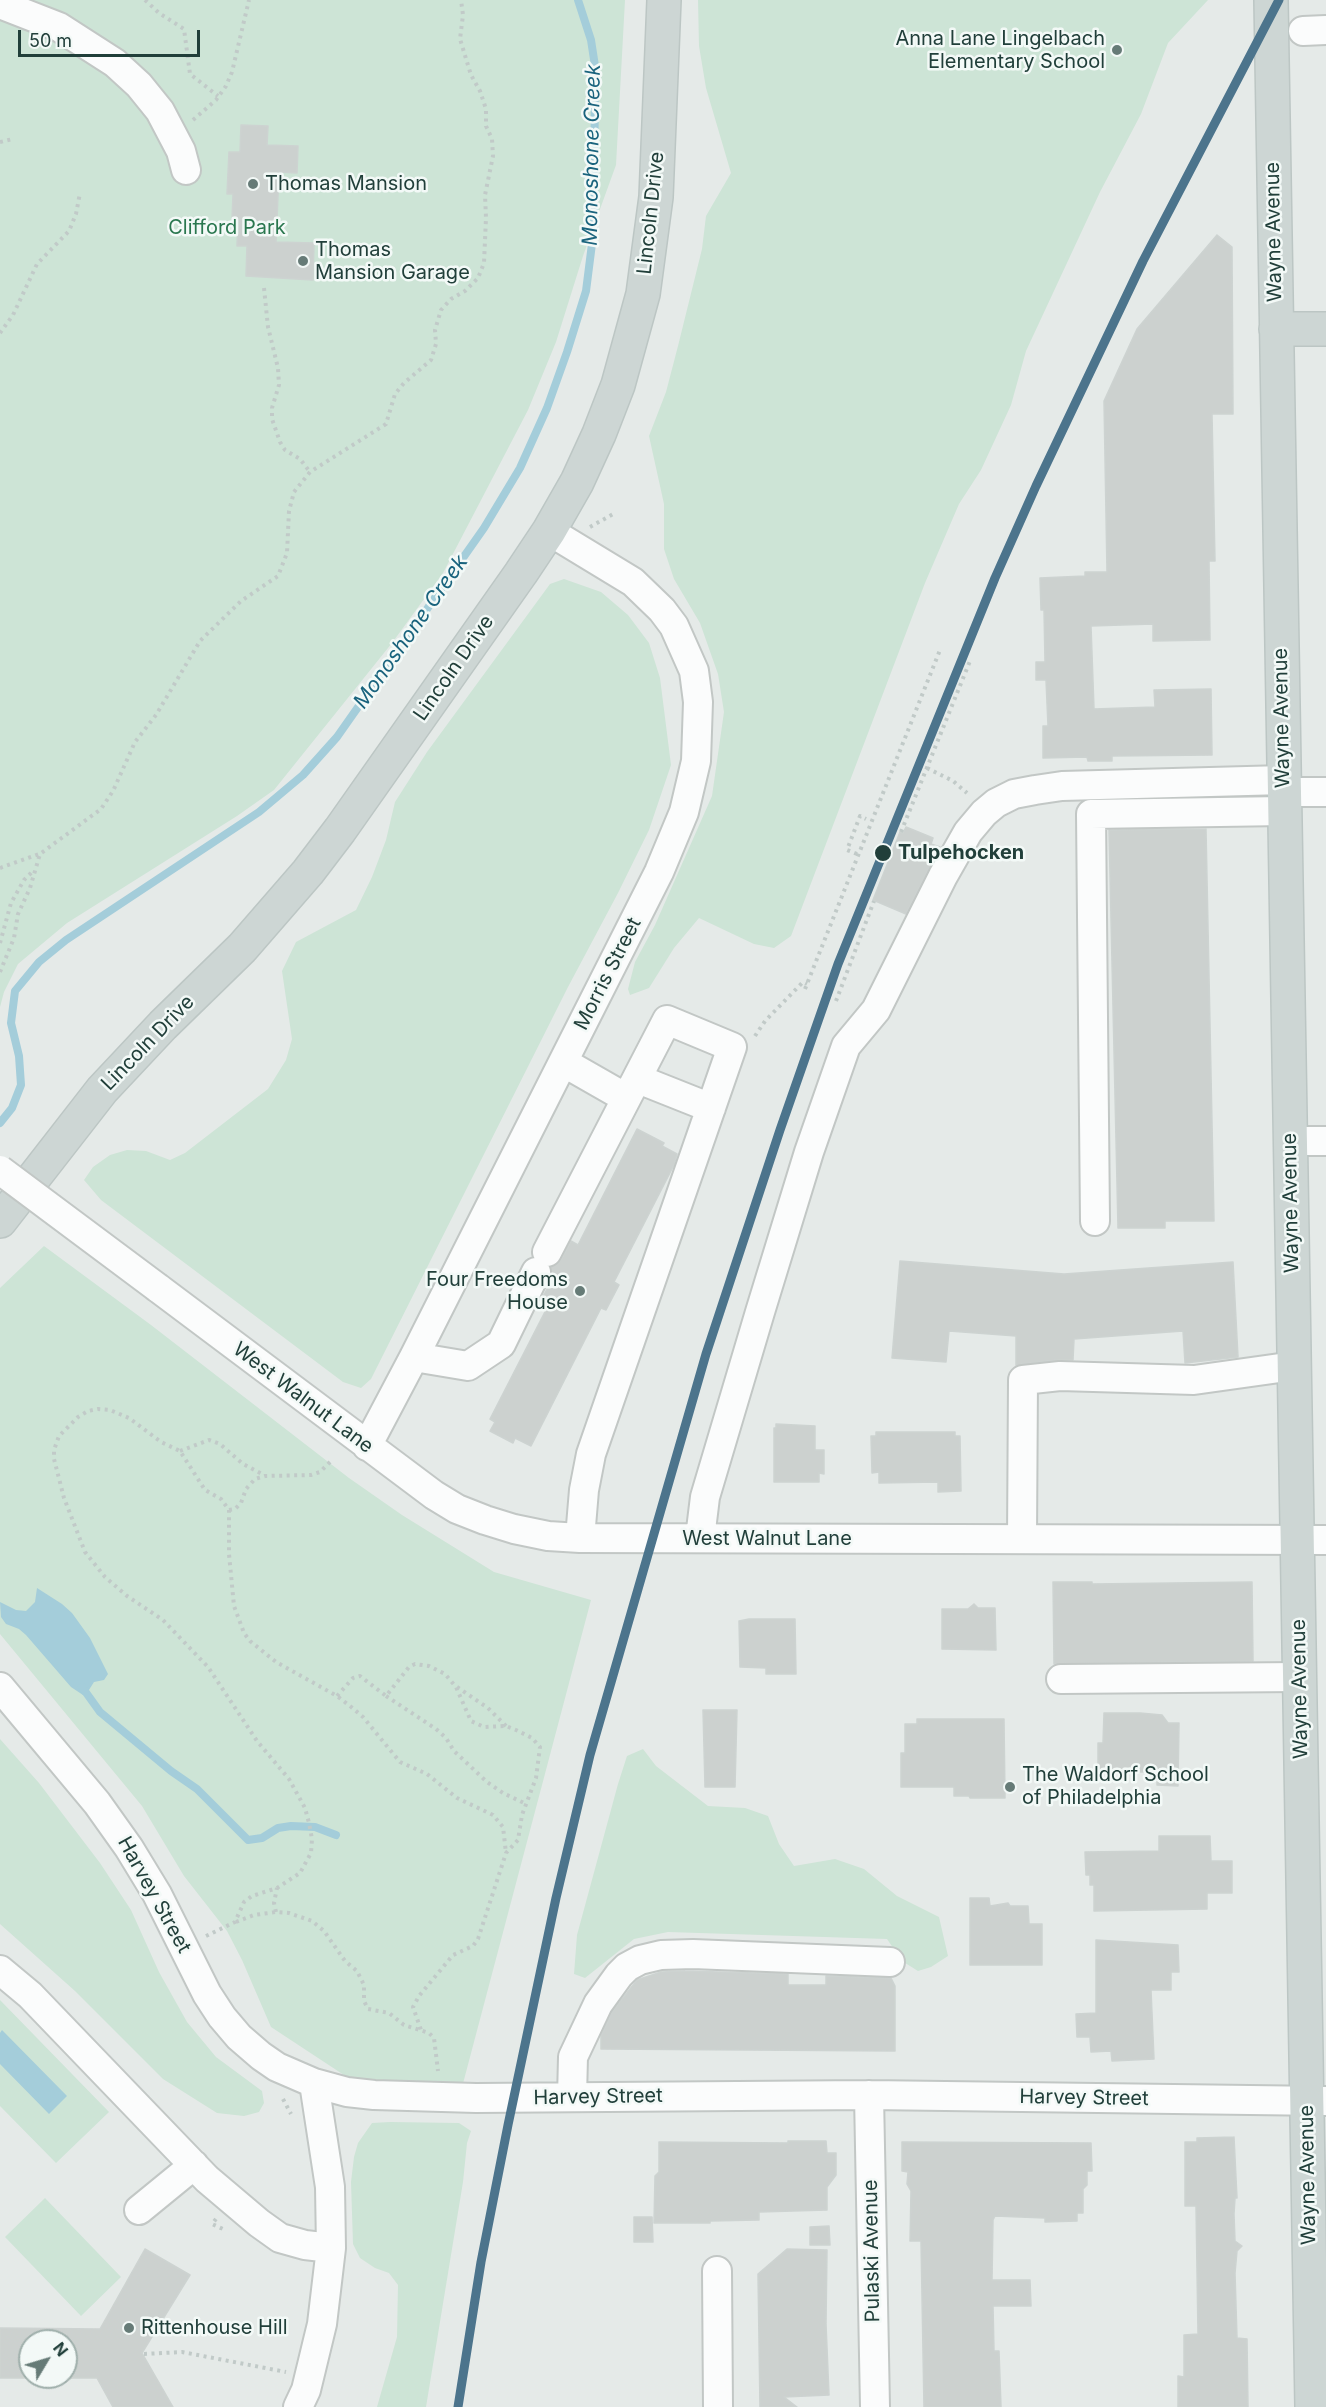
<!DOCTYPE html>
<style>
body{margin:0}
#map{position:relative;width:1326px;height:2407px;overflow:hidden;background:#e5eae8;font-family:Inter,sans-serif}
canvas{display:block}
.north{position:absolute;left:18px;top:2329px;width:60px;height:60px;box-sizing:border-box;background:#f3f9f7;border:2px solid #9fafab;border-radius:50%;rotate:52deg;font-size:16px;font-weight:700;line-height:24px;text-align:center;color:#213f3a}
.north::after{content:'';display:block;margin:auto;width:21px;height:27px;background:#667b77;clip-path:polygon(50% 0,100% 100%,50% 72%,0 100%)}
.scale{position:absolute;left:18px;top:30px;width:182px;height:27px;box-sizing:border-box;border:3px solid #213f3a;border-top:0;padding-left:8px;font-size:18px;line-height:21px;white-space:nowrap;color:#213f3a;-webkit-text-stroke:4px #f3f9f7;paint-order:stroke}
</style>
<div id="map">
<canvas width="1326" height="2407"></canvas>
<div class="north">N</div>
<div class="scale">50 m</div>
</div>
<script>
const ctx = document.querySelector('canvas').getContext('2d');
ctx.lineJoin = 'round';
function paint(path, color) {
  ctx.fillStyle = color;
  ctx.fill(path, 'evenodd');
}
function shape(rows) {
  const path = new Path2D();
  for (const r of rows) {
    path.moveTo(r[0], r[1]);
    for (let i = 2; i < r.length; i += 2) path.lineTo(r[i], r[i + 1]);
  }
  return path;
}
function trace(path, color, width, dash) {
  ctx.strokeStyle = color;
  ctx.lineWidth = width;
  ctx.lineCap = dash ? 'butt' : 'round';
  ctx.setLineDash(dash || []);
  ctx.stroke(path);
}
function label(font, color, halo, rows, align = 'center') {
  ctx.font = font + ' Inter,sans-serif';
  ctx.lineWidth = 5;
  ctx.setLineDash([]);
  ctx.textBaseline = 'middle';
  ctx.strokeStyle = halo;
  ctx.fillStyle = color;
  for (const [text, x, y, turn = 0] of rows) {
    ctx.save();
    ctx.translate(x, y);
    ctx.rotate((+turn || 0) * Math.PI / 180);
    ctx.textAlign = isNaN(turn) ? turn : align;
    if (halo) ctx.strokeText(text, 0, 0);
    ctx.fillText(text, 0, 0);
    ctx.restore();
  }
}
paint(shape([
 [0,0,625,0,616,165,583,256,556,342,528,410,443,573,392,643,274,790,237,816,67,923,18,964,4,992,0,1007],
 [698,0,1208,0,1168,43,1141,114,1100,192,1026,351,1011,405,981,470,959,504,925,583,791,936,774,948,754,944,699,918,674,948,649,988,630,995,628,989,635,962,655,925,712,796,724,712,718,674,700,623,674,579,664,549,664,504,649,436,666,392,678,346,702,249,706,216,731,173,706,88,699,46],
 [564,579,601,592,628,615,649,643,660,678,671,765,649,830,618,893,568,987,371,1379,361,1388,343,1382,101,1200,84,1180,93,1167,110,1155,127,1150,146,1151,170,1160,185,1153,268,1089,286,1060,292,1039,282,971,296,942,356,910,372,877,386,840,395,802,427,752,550,584],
 [44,1246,151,1325,349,1478,402,1515,494,1572,591,1600,461,2091,350,2079,271,2027,242,1960,227,1931,184,1876,142,1806,0,1634,0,1288],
 [0,1739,39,1783,100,1863,131,1910,159,1972,187,2022,216,2057,262,2091,264,2103,259,2112,244,2116,217,2113,163,2079,75,1991,0,1924],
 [643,1749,656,1766,708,1806,745,1808,768,1816,779,1844,794,1866,835,1859,864,1869,897,1896,939,1917,948,1956,931,1967,918,1971,902,1961,887,1939,668,1932,634,1939,585,1978,574,1974,577,1935,618,1784,627,1756],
 [0,2000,109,2112,56,2163,0,2106],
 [390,2122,459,2123,471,2131,467,2143,463,2182,426,2407,377,2407,397,2337,398,2285,389,2273,375,2268,360,2258,353,2244,351,2182,354,2157,358,2143,372,2123],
 [45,2198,121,2277,81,2316,5,2237]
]), '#cde4d6');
paint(shape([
 [37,1588,62,1604,72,1613,90,1638,108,1674,104,1680,94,1682,87,1693,83,1695,71,1687,26,1635,19,1629,6,1624,1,1617,0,1602,16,1610,26,1611,35,1602],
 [2,2030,67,2096,49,2114,0,2064,0,2033]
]), '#a4cdda');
trace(shape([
 [0,1123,12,1108,21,1085,19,1056,11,1023,15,991,39,962,66,940,259,812,303,775,337,737,484,528,520,468,547,408,567,352,586,291,594,228,595,66,591,40,578,0],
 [82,1687,100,1712,171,1771,197,1789,248,1840,262,1838,278,1828,291,1826,315,1827,336,1835]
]), '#a4cdda', 8);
const building = shape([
 [241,125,268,126,267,145,298,146,297,173,279,172,276,242,314,243,313,280,246,276,247,246,237,246,238,221,232,220,233,194,227,194,229,152,240,152,241,125],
 [1217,235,1232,247,1233,414,1212,414,1215,561,1209,561,1210,640,1153,641,1153,624,1091,626,1094,709,1155,707,1154,690,1211,689,1212,755,1112,756,1112,761,1088,761,1087,757,1043,758,1043,726,1048,726,1046,680,1036,680,1036,662,1045,662,1044,610,1041,610,1040,578,1085,576,1085,572,1107,572,1104,401,1137,329,1217,235],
 [906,827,933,838,931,844,940,847,906,914,873,900,900,832,903,833,906,827],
 [1206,829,1214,1221,1165,1221,1165,1228,1118,1228,1109,830,1206,829],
 [637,1129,664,1143,662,1146,677,1154,674,1165,614,1282,619,1285,606,1310,601,1308,531,1446,515,1438,513,1443,490,1431,495,1422,490,1419,550,1302,542,1298,551,1282,551,1267,561,1260,571,1241,578,1245,637,1129],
 [900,1261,1064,1274,1233,1262,1238,1357,1185,1363,1183,1331,1074,1339,1073,1360,1058,1360,1016,1365,1016,1336,949,1331,946,1362,892,1358,900,1261],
 [776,1424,815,1426,815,1450,824,1450,824,1474,819,1473,819,1482,774,1482,774,1428,776,1428,776,1424],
 [876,1432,955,1432,955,1436,960,1436,961,1491,938,1492,938,1482,879,1483,879,1472,872,1473,871,1436,876,1436,876,1432],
 [1053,1582,1092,1582,1092,1584,1252,1582,1253,1661,1054,1664,1053,1582],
 [974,1604,978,1608,995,1608,996,1650,942,1649,942,1609,968,1609,974,1604],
 [749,1619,795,1619,796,1674,766,1674,766,1668,740,1667,739,1621,749,1619],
 [703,1710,737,1710,735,1787,705,1787,703,1710],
 [1104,1713,1140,1713,1162,1715,1168,1723,1179,1723,1178,1786,1157,1785,1157,1772,1098,1772,1098,1743,1103,1743,1104,1713],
 [917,1719,1004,1719,1005,1798,970,1798,969,1796,954,1796,954,1787,901,1787,901,1753,905,1753,905,1724,917,1724,917,1719],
 [1159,1836,1210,1836,1211,1861,1232,1861,1232,1893,1207,1893,1207,1909,1094,1911,1094,1885,1090,1885,1090,1875,1086,1875,1085,1852,1159,1851,1159,1836],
 [970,1898,989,1898,990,1906,1008,1903,1010,1906,1028,1906,1029,1924,1042,1924,1042,1965,970,1965,970,1898],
 [1096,1940,1178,1945,1179,1972,1171,1972,1171,1990,1151,1990,1154,2059,1112,2061,1111,2051,1091,2052,1090,2037,1077,2037,1076,2014,1096,2013,1096,1940],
 [685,1971,788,1974,788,1985,826,1985,826,1976,891,1978,895,1986,895,2051,601,2049,601,2036,612,2012,637,1980,661,1972,685,1971],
 [1234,2137,1237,2198,1235,2198,1234,2214,1235,2241,1242,2246,1237,2251,1235,2273,1237,2338,1247,2339,1248,2407,1178,2407,1178,2376,1184,2377,1184,2335,1198,2334,1196,2206,1185,2206,1185,2142,1197,2142,1197,2138,1234,2137],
 [788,2141,826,2141,827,2153,836,2153,836,2175,827,2187,827,2210,759,2212,759,2220,710,2221,710,2223,654,2223,655,2176,659,2172,659,2142,788,2143,788,2141],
 [902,2142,1091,2143,1092,2171,1087,2171,1087,2185,1083,2189,1083,2213,1077,2213,1077,2221,1045,2222,1045,2218,995,2216,993,2220,992,2280,1030,2280,1031,2306,993,2306,994,2351,999,2351,1001,2407,924,2407,921,2241,910,2241,911,2191,907,2184,908,2172,902,2171,902,2142],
 [634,2217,652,2217,653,2242,634,2242,634,2217],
 [829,2226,830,2245,810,2245,810,2227,829,2226],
 [145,2249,190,2275,142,2353,173,2407,113,2407,97,2378,0,2378,0,2328,100,2329,145,2249],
 [30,2341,66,2341,66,2377,30,2377,30,2341],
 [787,2249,827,2250,826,2324,829,2395,784,2397,797,2407,760,2407,758,2274,787,2249]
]);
paint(building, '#ccd1cf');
trace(building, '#cdd3d1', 1.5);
const minor = shape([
 [0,4,59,27,115,63,139,85,160,111,181,151,186,170],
 [1303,31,1326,30],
 [1283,792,1326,792],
 [563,1062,626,1098],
 [638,1079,711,1108],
 [1290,1141,1326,1141],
 [1095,1221,1091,814,1284,811],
 [547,1252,667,1020,732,1047,591,1454,584,1490,580,1538],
 [158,1288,434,1495,457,1509,485,1520,514,1529,548,1536,580,1538,1326,1540],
 [414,1357,468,1366,501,1344,536,1272],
 [367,1446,414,1357,659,872,684,812,696,761,698,702,694,671,674,626,662,610,633,582,549,531],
 [700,1538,705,1497,760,1312,809,1152,846,1046,876,1010,943,876,968,832,984,813,996,803,1014,794,1035,790,1062,786,1284,780],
 [1022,1539,1023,1380,1060,1376,1194,1380,1294,1366],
 [1061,1679,1299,1677],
 [0,1687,97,1803,129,1848,157,1894,207,1994,222,2017,239,2037,261,2056,277,2067,314,2083,347,2092,374,2095,476,2098,869,2095,1326,2101],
 [0,1970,30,1995,207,2179,259,2223,280,2238,305,2245,331,2248,322,2324,306,2390,298,2407],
 [314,2083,330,2187,331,2248],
 [869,2095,875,2407],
 [572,2097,573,2057,598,2004,619,1975,627,1967,640,1960,661,1955,693,1954,890,1962],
 [139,2210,194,2165],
 [717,2271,718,2407]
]);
const major = shape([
 [1271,0,1312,2407],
 [1276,329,1326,329],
 [0,1221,102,1090,163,1025,242,948,308,872,340,830,521,573,549,531,577,482,599,434,618,385,643,294,656,197,664,0]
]);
trace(minor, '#c2c7c5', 32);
trace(major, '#bcc6c4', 36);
trace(shape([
 [145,0,159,13,184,29,190,74,218,96],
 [193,120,216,100,226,86,232,72,249,0],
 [0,142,13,139],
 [264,288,268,327,278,368,279,385,272,408,272,419,280,442,285,450,300,459,310,472],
 [0,333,13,315,37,264,69,231,76,214,80,193],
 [590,527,615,513],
 [927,768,953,781,967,793],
 [901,832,970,661],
 [857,854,847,850,860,816,866,819],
 [0,868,39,854],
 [0,943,11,903,24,880,33,871],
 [0,972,14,938,18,914,30,888,40,854,101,809,113,791,135,742,156,715,200,641,241,601,278,576,287,553,289,511,294,492,310,472,386,424,395,394,404,383,431,360,436,344,435,330,441,310,451,299,465,291,478,278,484,263,486,218,485,195,493,156,492,139,486,126,486,109,480,91,471,75,460,39,463,15,461,0],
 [805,989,940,650],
 [836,1001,874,901],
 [755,1036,765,1021,803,982,807,984],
 [180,1451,209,1440,220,1444,243,1464,264,1475],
 [229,1510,235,1509,241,1503,246,1489,255,1479,265,1476,311,1475,320,1472,333,1459],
 [457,1687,488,1708,506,1726],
 [337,1696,353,1678,360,1676,386,1696,409,1667,415,1664,429,1666,445,1674,456,1687,471,1721,484,1727,506,1726,516,1730,532,1738,540,1747,536,1778,522,1815,518,1840,506,1853,478,1939,473,1946,453,1955,419,1996,413,2007,421,2030],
 [386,1696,436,1729,446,1738,454,1751,487,1782,503,1793,526,1804],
 [276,1912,274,1903,277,1888],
 [236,1922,254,1915,276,1912,289,1913,312,1921,324,1931,345,1961,357,1971,364,1985,364,2001,368,2009,389,2013,404,2025,429,2033,434,2038,438,2071],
 [206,1936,235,1922,244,1902,252,1896,277,1888,300,1873,311,1853,312,1839,309,1823,305,1808,289,1779,257,1741,208,1667,163,1620,127,1596,105,1577,85,1552,64,1498,54,1459,54,1450,59,1436,78,1417,88,1411,98,1409,110,1410,129,1418,161,1442,180,1451,205,1490,221,1499,229,1510,229,1554,234,1606,244,1633,250,1641,276,1662,337,1696,350,1706,363,1717,400,1762,427,1774,457,1798,493,1815,503,1827,506,1853],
 [283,2099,291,2114],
 [216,2219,212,2224,223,2229],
 [144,2354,182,2352,286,2372]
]), '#c1cac8', 4, [3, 4.5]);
trace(minor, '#fbfcfc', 28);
trace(major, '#cdd6d4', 33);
const minorBridge = shape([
 [0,1170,158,1288]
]);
trace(minorBridge, '#c2c7c5', 32, []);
trace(minorBridge, '#fbfcfc', 28);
trace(shape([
 [458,2407,481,2262,508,2125,556,1898,590,1755,706,1354,780,1130,838,964,995,578,1036,486,1143,261,1279,0]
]), '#4c748c', 9);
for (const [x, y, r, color] of [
 [1117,50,6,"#667b77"],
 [253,184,6,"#667b77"],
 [303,261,6,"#667b77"],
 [883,853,9,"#213f3a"],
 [580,1291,6,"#667b77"],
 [1010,1787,6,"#667b77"],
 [129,2328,6,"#667b77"]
]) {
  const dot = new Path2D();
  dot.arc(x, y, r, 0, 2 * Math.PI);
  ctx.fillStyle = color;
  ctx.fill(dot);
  trace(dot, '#f3f9f7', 2);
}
label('20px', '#213f3a', '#f3f9f7', [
 ["Anna Lane Lingelbach",1105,39,"right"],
 ["Elementary School",1105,62,"right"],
 ["Thomas Mansion",265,184],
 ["Thomas",315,250],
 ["Mansion Garage",315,273],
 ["Four Freedoms",568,1280,"right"],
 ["House",568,1303,"right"],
 ["The Waldorf School",1022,1775],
 ["of Philadelphia",1022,1798],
 ["Rittenhouse Hill",141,2328]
], 'left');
label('20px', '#213f3a', '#f3f9f7', [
 ["Lincoln Drive",651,213,-84],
 ["Wayne Avenue",1274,232,-91],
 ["Lincoln Drive",454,668,-55],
 ["Wayne Avenue",1282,718,-91],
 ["Morris Street",608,974,-63],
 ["Lincoln Drive",148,1043,-46],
 ["Wayne Avenue",1291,1203,-91],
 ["West Walnut Lane",303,1398,37],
 ["West Walnut Lane",767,1539],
 ["Wayne Avenue",1300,1689,-91],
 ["Harvey Street",154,1895,61],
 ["Harvey Street",598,2097,-1],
 ["Harvey Street",1084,2098,1],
 ["Wayne Avenue",1308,2175,-91],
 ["Pulaski Avenue",872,2251,-91]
]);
label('20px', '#2a774f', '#f3f9f7', [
 ["Clifford Park",227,228]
]);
label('bold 20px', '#213f3a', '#f3f9f7', [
 ["Tulpehocken",898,853]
], 'left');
label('italic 21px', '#19637d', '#f3f9f7', [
 ["Monoshone Creek",592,155,-89],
 ["Monoshone Creek",411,632,-55]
]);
</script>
